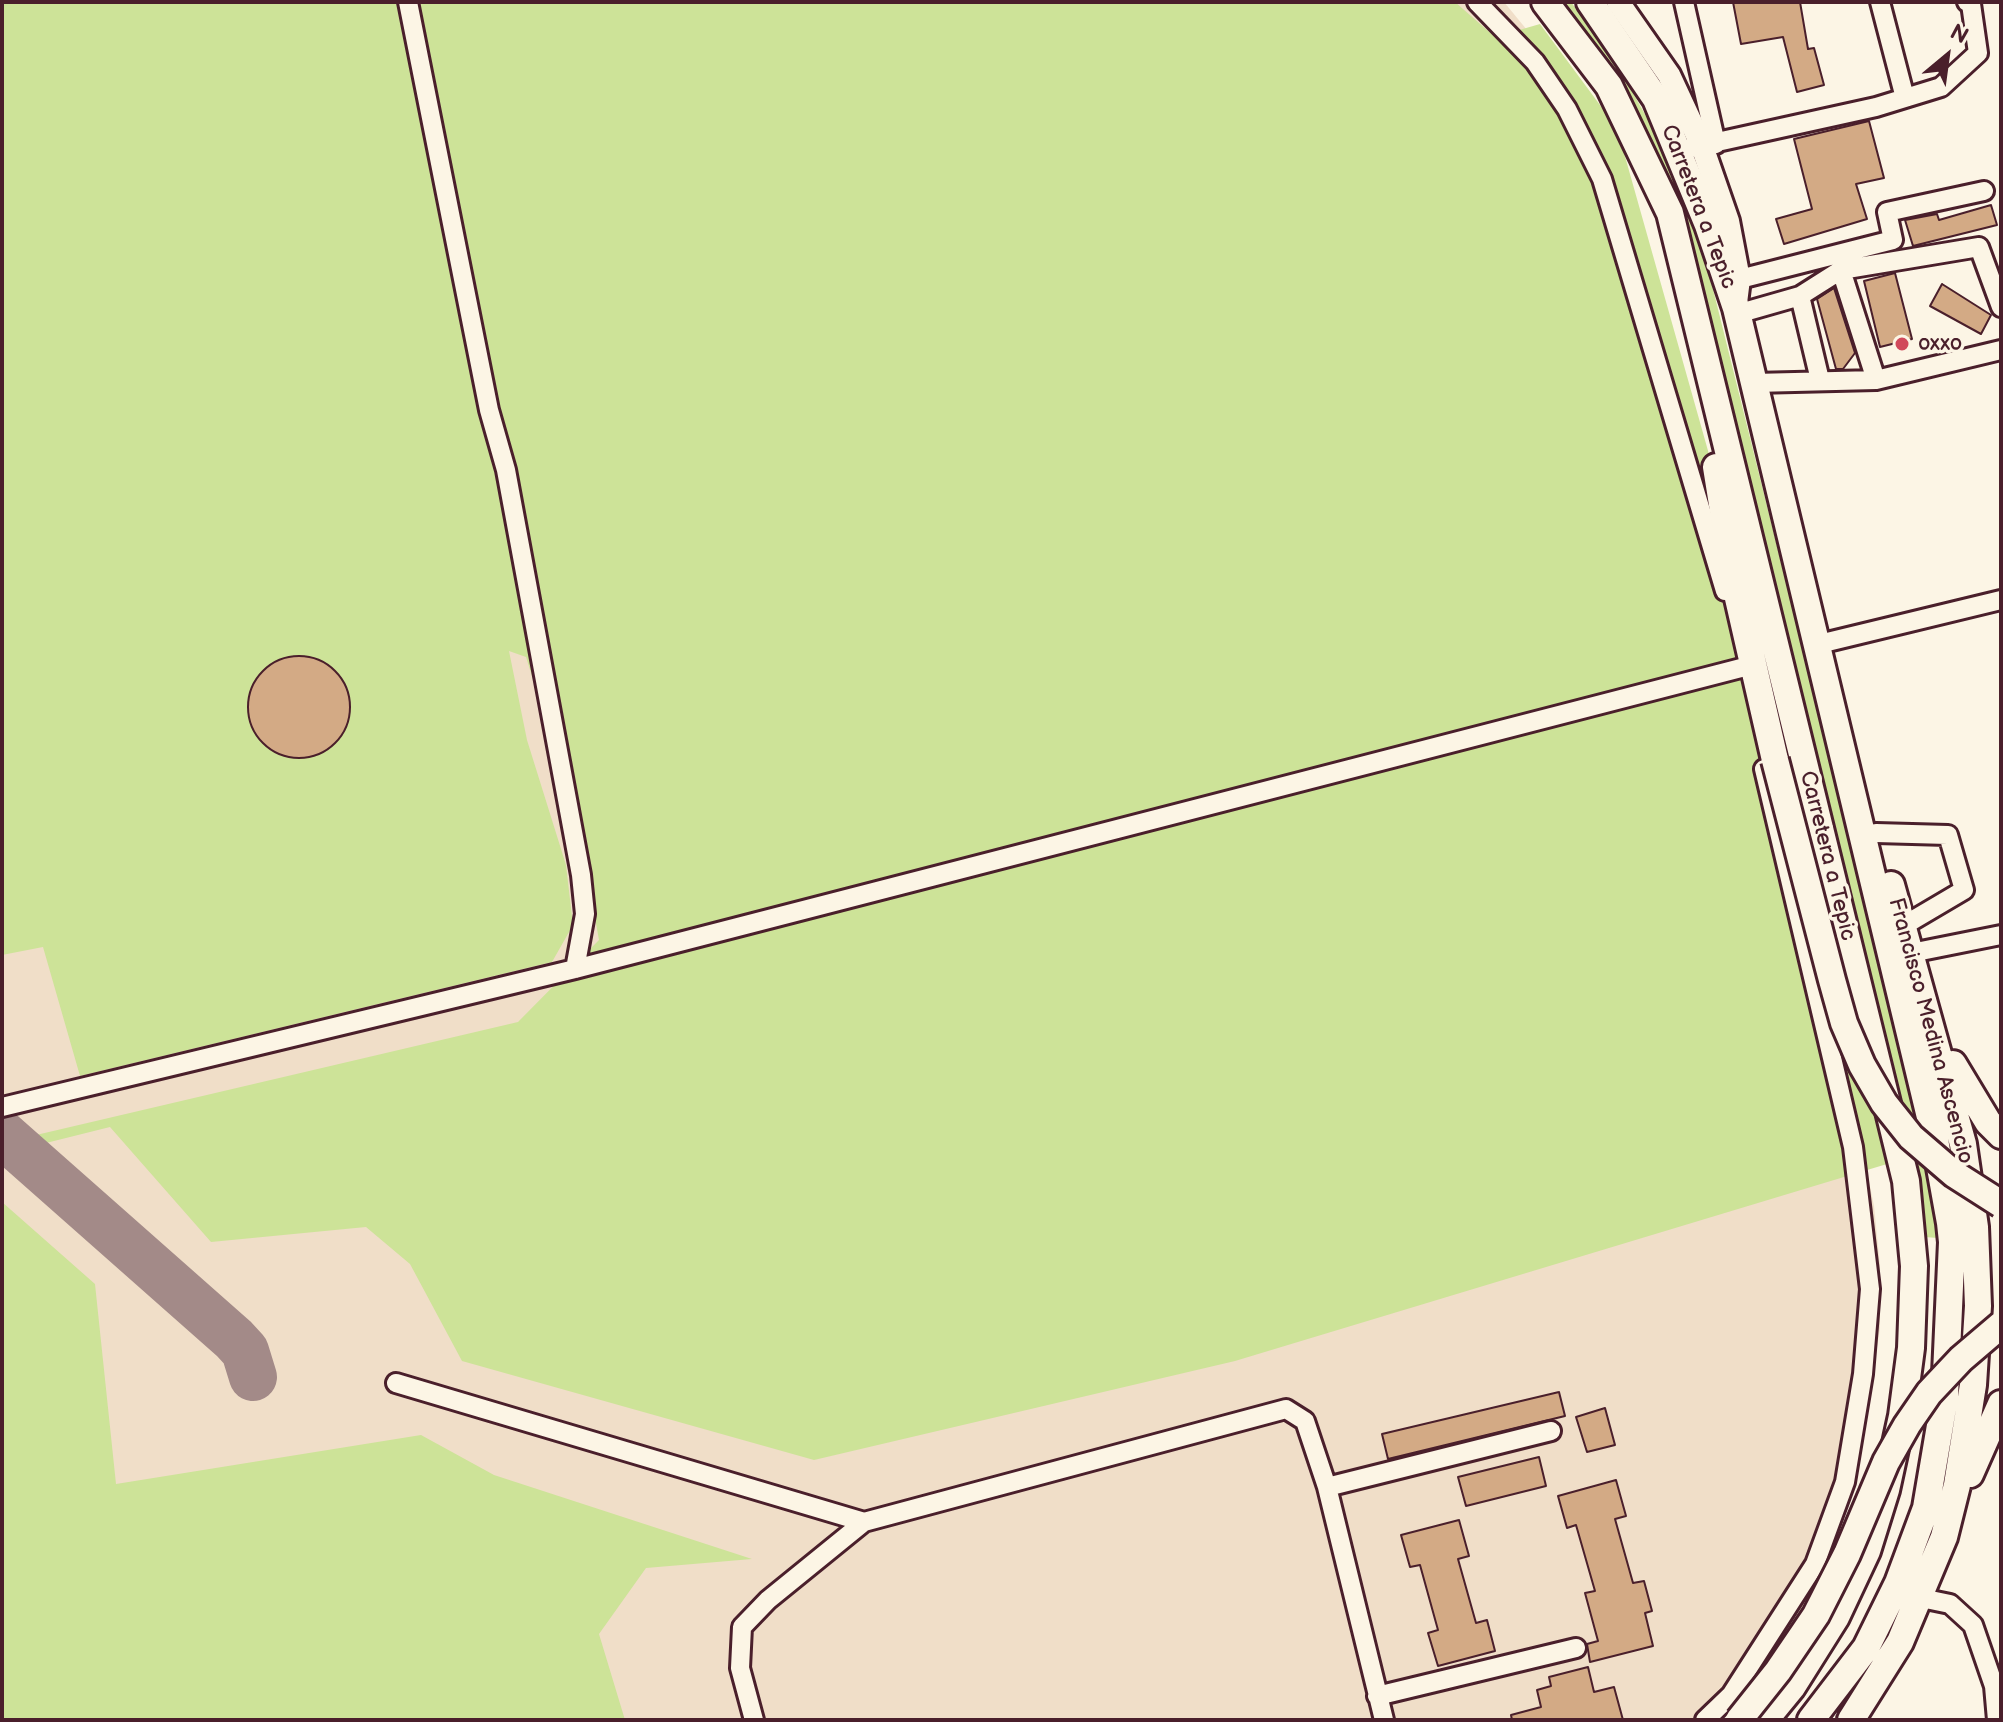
<!DOCTYPE html>
<style>
body{margin:0}
#map{position:relative;width:2003px;height:1722px;overflow:hidden;background:#fcf5e5;font-family:"Balsamiq Sans",sans-serif}
canvas{display:block}
.frame{position:absolute;inset:0;border:4px solid #4a1f2b;pointer-events:none}
.north{position:absolute;left:1907px;top:16px;width:80px;height:80px;-webkit-text-stroke:6px #fcf5e5;paint-order:stroke;rotate:29deg;font-size:22px;font-weight:700;line-height:32px;text-align:center;color:#4a1f2b}
.north::after{content:'';display:block;margin:auto;width:28px;height:36px;background:#4a1f2b;clip-path:polygon(50% 0,100% 100%,50% 72%,0 100%)}
</style>
<div id="map">
<canvas width="2003" height="1722"></canvas>
<div class="frame"></div>
<div class="north">N</div>
</div>
<script>
const ctx = document.querySelector('canvas').getContext('2d');
ctx.lineJoin = 'round';
function paint(path, color) {
  ctx.fillStyle = color;
  ctx.fill(path, 'evenodd');
}
function shape(rows) {
  const path = new Path2D();
  for (const r of rows) {
    if (r.length === 3) {
      path.moveTo(r[0] + r[2], r[1]);
      path.arc(r[0], r[1], r[2], 0, 2 * Math.PI);
      continue;
    }
    path.moveTo(r[0], r[1]);
    for (let i = 2; i < r.length; i += 2) path.lineTo(r[i], r[i + 1]);
  }
  return path;
}
function trace(path, color, width, dash) {
  ctx.strokeStyle = color;
  ctx.lineWidth = width;
  ctx.lineCap = dash ? 'butt' : 'round';
  ctx.setLineDash(dash || []);
  ctx.stroke(path);
}
function label(font, color, halo, rows, align = 'center') {
  ctx.font = font + ' "Balsamiq Sans",sans-serif';
  ctx.lineWidth = 7;
  ctx.setLineDash([]);
  ctx.textBaseline = 'middle';
  ctx.strokeStyle = halo;
  ctx.fillStyle = color;
  for (const [text, x, y, turn = 0] of rows) {
    ctx.save();
    ctx.translate(x, y);
    ctx.rotate((+turn || 0) * Math.PI / 180);
    ctx.textAlign = isNaN(turn) ? turn : align;
    if (halo) ctx.strokeText(text, 0, 0);
    ctx.fillText(text, 0, 0);
    ctx.restore();
  }
}
paint(shape([
 [2,2,1504,2,1541,47,1861,1143,1874,1206,1880,1266,1880,1328,1859,1465,1838,1536,1816,1585,1781,1647,1721,1720,2,1720]
]), '#f0dec8');
paint(shape([
 [2,2,1455,2,1495,37,1540,24,1617,128,1725,511,1887,1164,1235,1361,814,1460,462,1361,410,1264,366,1227,211,1242,110,1127,2,1154,2,1143,518,1022,599,940,577,819,526,657,509,651,527,740,566,865,573,925,552,962,80,1076,43,947,2,955],
 [1554,2,1571,2,1616,63,1664,148,1691,215,1709,273,1879,956,1919,1136,1938,1238,1924,1237,1694,274],
 [2,1202,95,1284,116,1484,421,1435,494,1475,752,1559,646,1568,599,1634,625,1720,3,1720]
]), '#cde398');
trace(shape([
 [2,1134,234,1339,245,1351,253,1377]
]), '#a38a88', 48);
const building = shape([
 [1733,2,1800,2,1808,49,1814,48,1824,85,1797,92,1783,37,1741,44,1733,2],
 [1869,121,1884,178,1856,184,1867,219,1784,244,1776,219,1812,209,1794,139,1869,121],
 [1991,205,1997,225,1913,246,1905,220,1937,214,1939,220,1991,205],
 [1895,273,1912,339,1880,347,1864,281,1895,273],
 [1942,284,1991,315,1981,334,1930,306,1942,284],
 [1834,288,1855,353,1843,369,1836,369,1817,299,1834,288],
 [299,707,51],
 [1559,1392,1565,1416,1388,1459,1382,1434,1559,1392],
 [1605,1408,1615,1445,1587,1452,1576,1417,1605,1408],
 [1539,1457,1546,1486,1466,1506,1458,1477,1539,1457],
 [1616,1480,1626,1516,1615,1519,1633,1583,1644,1581,1652,1611,1645,1613,1653,1646,1590,1662,1587,1644,1598,1641,1585,1593,1595,1591,1576,1525,1567,1528,1558,1496,1616,1480],
 [1459,1520,1469,1556,1458,1559,1476,1623,1487,1620,1495,1651,1438,1666,1428,1633,1438,1630,1420,1565,1410,1567,1401,1535,1459,1520],
 [1588,1667,1594,1692,1614,1687,1623,1720,1512,1720,1511,1715,1541,1707,1537,1690,1551,1686,1549,1677,1588,1667]
]);
paint(building, '#d3aa85');
trace(building, '#4a1f2b', 2);
const minor = shape([
 [408,2,489,410,506,470,581,875,585,914,575,969],
 [1477,2,1535,62,1567,109,1602,179,1725,591],
 [1684,2,1716,144],
 [1880,2,1905,98],
 [1690,148,1876,107,1941,87,1978,53,1971,4,1967,2],
 [1841,270,1876,380],
 [1728,282,1893,240,1887,212,1984,191],
 [1800,296,1820,380],
 [1737,314,1800,296,1841,270,1979,247,2001,307],
 [1754,383,1876,380,2001,350],
 [1815,645,2001,600],
 [1876,833,1948,835,1964,890,1903,926],
 [1911,953,2001,935],
 [2,1107,575,969,1741,668],
 [396,1383,864,1522],
 [1327,1487,1551,1431],
 [1921,1598,1950,1604,1973,1625,1994,1686,1997,1720],
 [1377,1696,1576,1648],
 [754,1720,740,1668,742,1627,768,1600,864,1522,1286,1409,1305,1421,1327,1487,1384,1720],
 [1705,1720,1731,1695,1815,1564,1845,1482,1863,1374,1870,1289,1853,1147,1764,769]
]);
const major = shape([
 [1618,2,1669,75,1702,146,1728,221,1739,279,1736,303]
]);
const highway = shape([
 [1545,2,1609,86,1670,213,1906,1181,1914,1266,1911,1348,1902,1416,1886,1490,1867,1551,1836,1617,1792,1687,1765,1720],
 [1590,2,1656,99,1708,225,1736,308,1934,1134,1950,1223,1952,1242,1945,1396,1926,1508,1898,1583,1866,1648,1811,1720],
 [1716,467,1735,585,1775,760],
 [1953,1064,1988,1122,2001,1135],
 [1970,1474,2001,1404],
 [1851,1720,1900,1642,1944,1537,1957,1485,1973,1385,1978,1306,1975,1227,1963,1144,1891,885]
]);
trace(minor, '#4a1f2b', 24);
trace(major, '#4a1f2b', 28);
trace(highway, '#4a1f2b', 32);
trace(minor, '#fcf5e5', 18);
trace(major, '#fcf5e5', 22);
trace(highway, '#fcf5e5', 26);
const highwayBridge = shape([
 [1775,760,1832,980,1844,1023,1862,1065,1884,1103,1911,1137,1954,1174,2001,1204],
 [1739,1720,1778,1671,1816,1615,1847,1554,1886,1462,1907,1425,1929,1393,1961,1359,2001,1325]
]);
trace(highwayBridge, '#4a1f2b', 32, []);
trace(highwayBridge, '#fcf5e5', 26);
for (const [x, y, r, color] of [
 [1902,344,8,"#d1495b"]
]) {
  const dot = new Path2D();
  dot.arc(x, y, r, 0, 2 * Math.PI);
  ctx.fillStyle = color;
  ctx.fill(dot);
  trace(dot, '#fcf5e5', 3);
}
label('22px', '#4a1f2b', '#fcf5e5', [
 ["Carretera a Tepic",1698,207,69],
 ["Carretera a Tepic",1827,856,76],
 ["Francisco Medina Ascencio",1930,1031,75]
]);
label('22px', '#4a1f2b', '#fcf5e5', [
 ["oxxo",1918,344]
], 'left');
</script>
